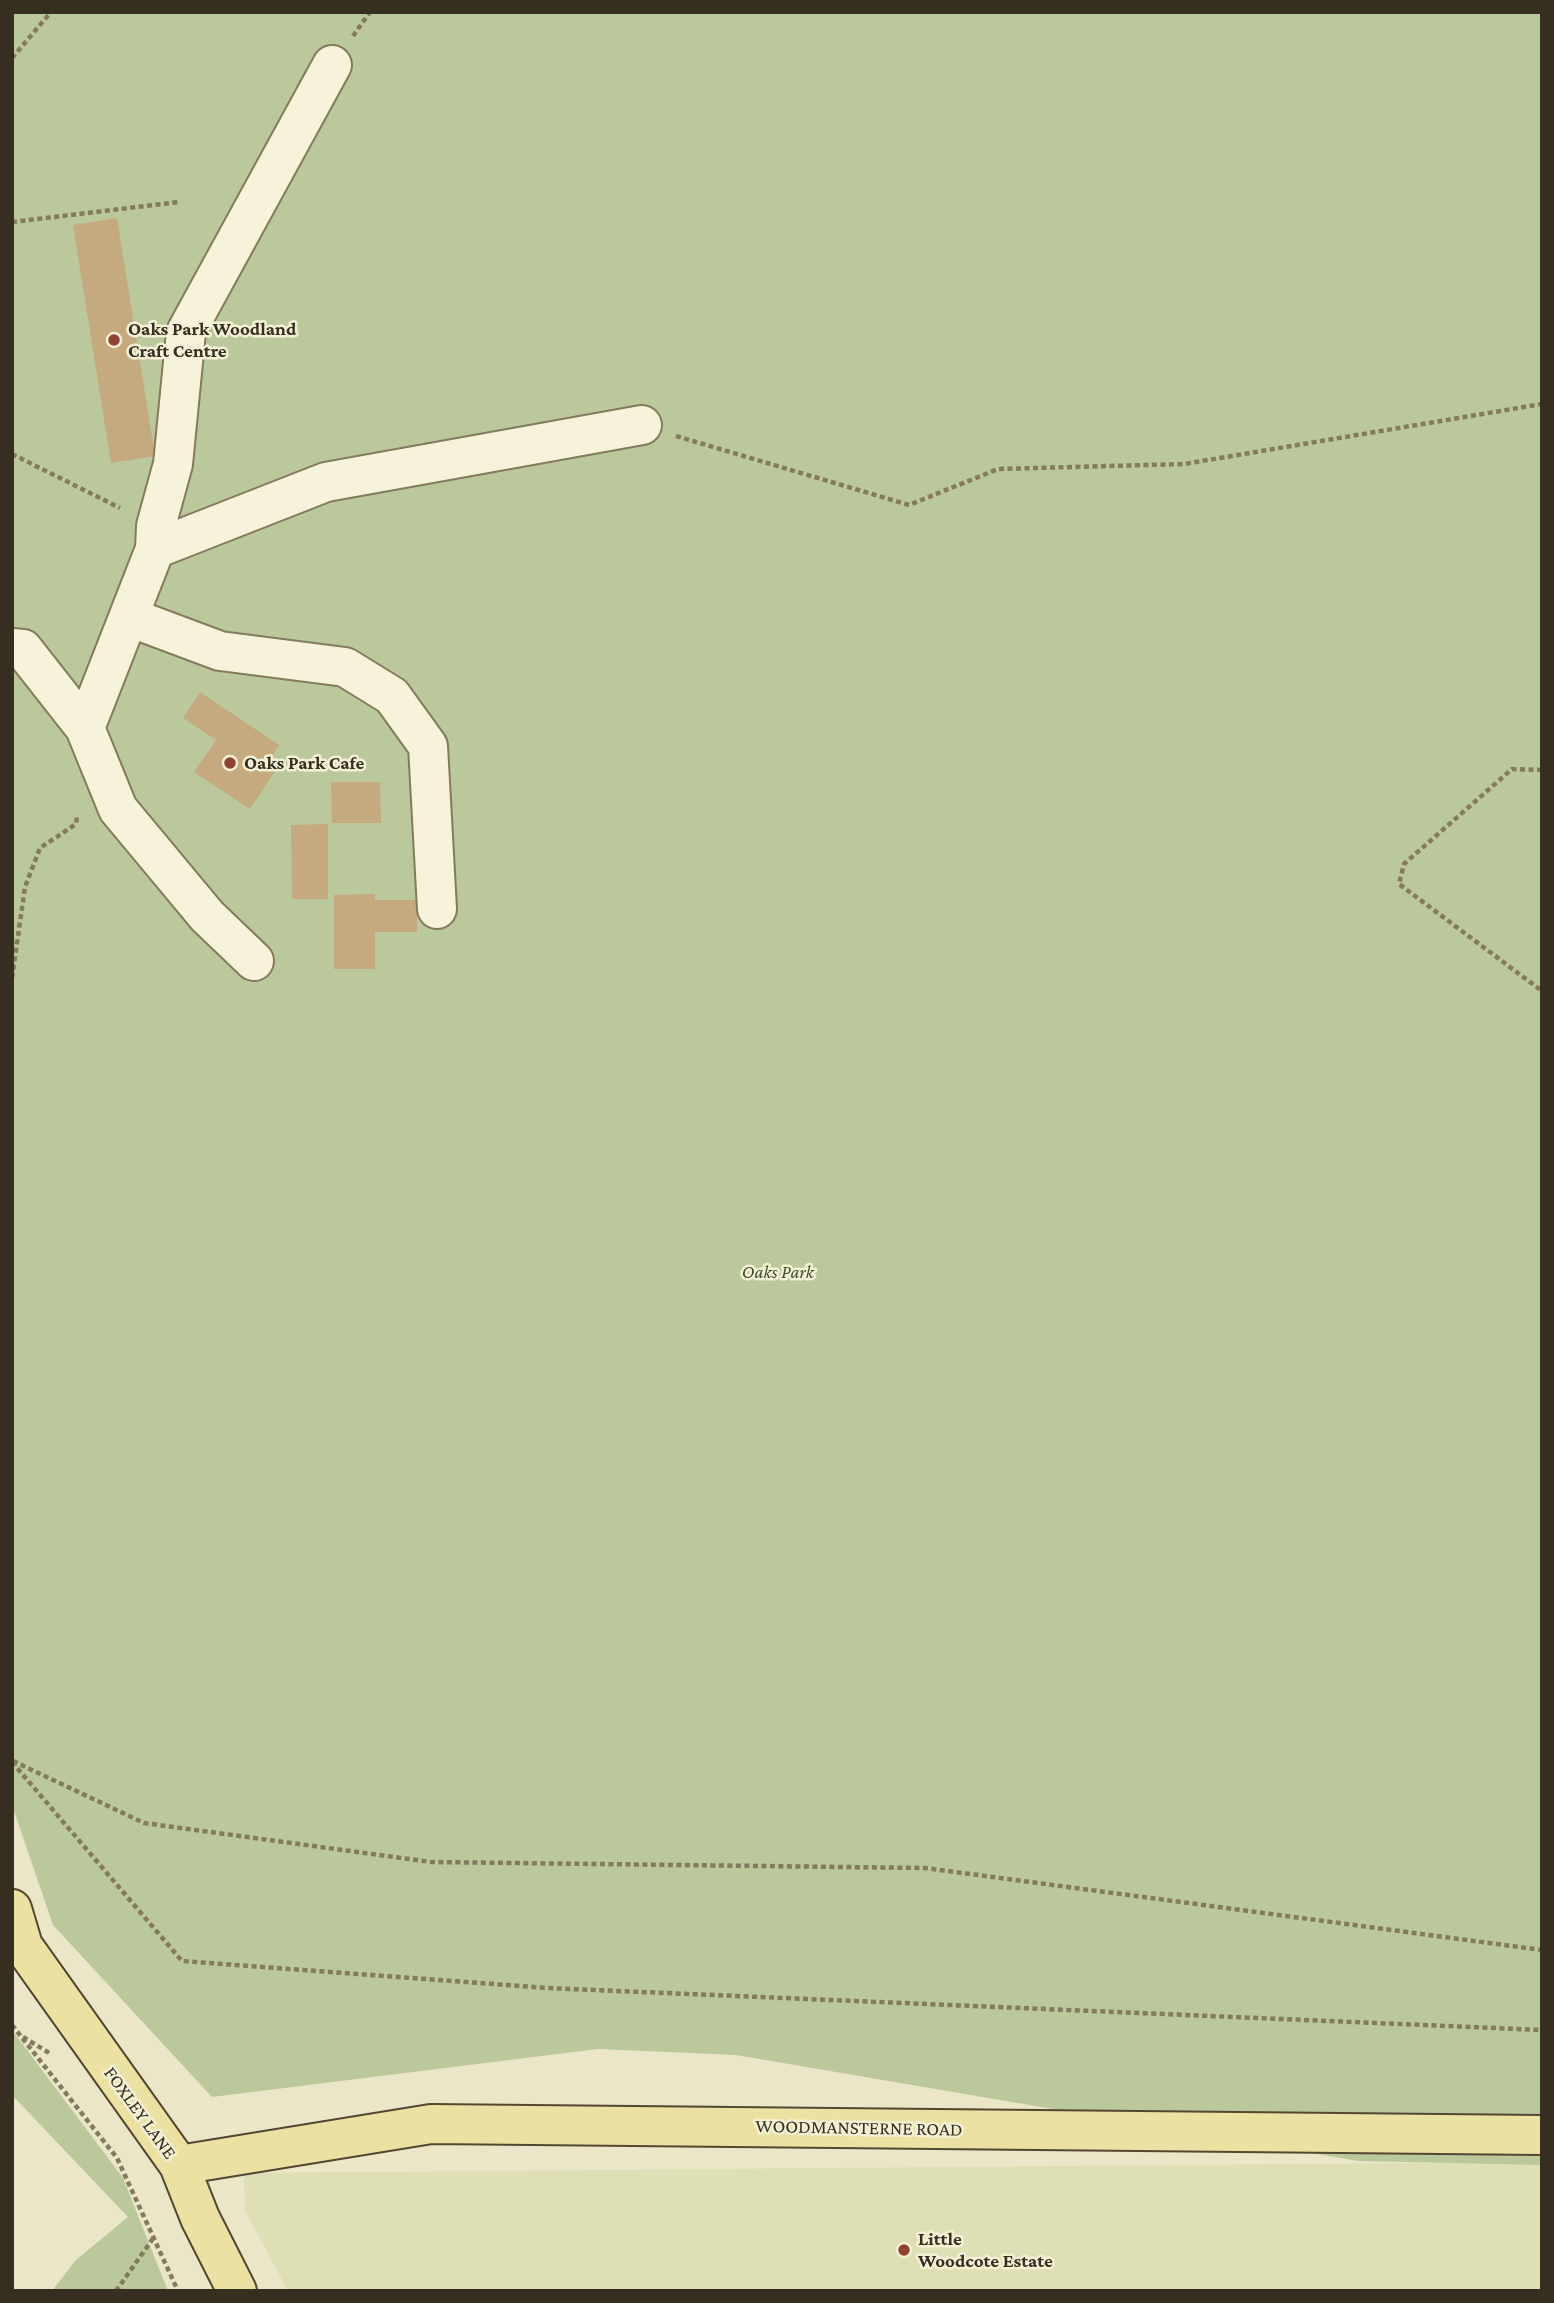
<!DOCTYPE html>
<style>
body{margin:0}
#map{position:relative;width:1554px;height:2303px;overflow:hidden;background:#eae6c7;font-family:"Crimson Pro",serif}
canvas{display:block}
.frame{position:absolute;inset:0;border:14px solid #362f20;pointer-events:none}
</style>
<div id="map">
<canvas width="1554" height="2303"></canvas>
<div class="frame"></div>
</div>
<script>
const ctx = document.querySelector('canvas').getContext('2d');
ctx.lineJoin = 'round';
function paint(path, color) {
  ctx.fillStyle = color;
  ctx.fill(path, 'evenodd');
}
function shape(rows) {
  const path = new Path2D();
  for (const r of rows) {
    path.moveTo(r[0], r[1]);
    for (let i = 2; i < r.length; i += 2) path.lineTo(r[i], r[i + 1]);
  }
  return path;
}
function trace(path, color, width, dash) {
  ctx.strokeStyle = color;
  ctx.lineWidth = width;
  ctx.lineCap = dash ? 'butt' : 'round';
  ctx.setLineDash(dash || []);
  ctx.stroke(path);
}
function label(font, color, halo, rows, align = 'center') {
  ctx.font = font + ' "Crimson Pro",serif';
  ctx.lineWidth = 5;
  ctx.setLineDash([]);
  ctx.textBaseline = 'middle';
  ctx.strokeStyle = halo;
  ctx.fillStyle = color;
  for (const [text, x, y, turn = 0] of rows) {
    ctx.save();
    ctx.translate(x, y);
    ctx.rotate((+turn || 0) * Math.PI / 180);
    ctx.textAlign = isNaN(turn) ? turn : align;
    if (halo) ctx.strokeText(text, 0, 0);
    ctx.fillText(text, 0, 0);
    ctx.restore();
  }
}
paint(shape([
 [1542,2162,1542,2291,288,2291,245,2210,244,2173]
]), '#dedfb5');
paint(shape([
 [12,12,1542,12,1542,2165,1358,2161,736,2055,598,2049,212,2097,53,1925,12,1805],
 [12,2030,123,2178,168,2291,52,2291,76,2260,128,2217,12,2095]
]), '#bac89c');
paint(shape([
 [117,218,155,456,111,463,73,225],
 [200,692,279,745,268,762,277,768,250,809,194,772,216,740,183,718],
 [331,782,380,782,381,823,332,823],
 [328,824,328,899,292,899,291,825],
 [375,894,375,900,417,900,417,932,375,932,375,969,334,969,334,895]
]), '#c5aa80');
const minor = shape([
 [155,549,326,482,642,425],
 [129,617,220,651,345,667,392,696,428,746,437,909],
 [12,648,23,649,85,728,118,809,207,916,254,961],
 [85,728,155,549,156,526,173,464,186,332,332,65]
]);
const major = shape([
 [12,1909,23,1946,179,2165,200,2218,237,2291],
 [179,2165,431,2124,1542,2135]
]);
trace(minor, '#847a5e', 42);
trace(major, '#534732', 42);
trace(shape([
 [353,36,370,12],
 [12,58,51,12],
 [12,222,179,202],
 [676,436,909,505,998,469,1184,464,1542,404],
 [12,454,120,508],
 [1542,770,1512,769,1404,864,1399,884,1542,991],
 [12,978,25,887,40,848,76,824,77,816],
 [13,1761,144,1823,431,1862,925,1868,1542,1950],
 [12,1762,182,1961,547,1988,1542,2030],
 [12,2025,117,2158,178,2291],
 [23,2037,51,2054],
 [116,2291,154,2237]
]), '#847a5e', 4.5, [5, 3.5]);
trace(minor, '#f6f3da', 38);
trace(major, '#eae1a2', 38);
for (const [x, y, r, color] of [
 [114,340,7,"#8e4333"],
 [230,763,7,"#8e4333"],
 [904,2250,7,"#8e4333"]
]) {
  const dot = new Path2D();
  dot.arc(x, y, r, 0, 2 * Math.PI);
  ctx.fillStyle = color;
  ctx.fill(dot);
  trace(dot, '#f3f0d6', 2.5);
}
label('bold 19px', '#362f20', '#f3f0d6', [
 ["Oaks Park Woodland",128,329],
 ["Craft Centre",128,351],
 ["Oaks Park Cafe",244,763],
 ["Little",918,2239],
 ["Woodcote Estate",918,2261]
], 'left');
label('italic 19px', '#3f5129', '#f3f0d6', [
 ["Oaks Park",778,1272]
]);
label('19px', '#362f20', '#f3f0d6', [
 ["FOXLEY LANE",140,2113,54],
 ["WOODMANSTERNE ROAD",859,2128,1]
]);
</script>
